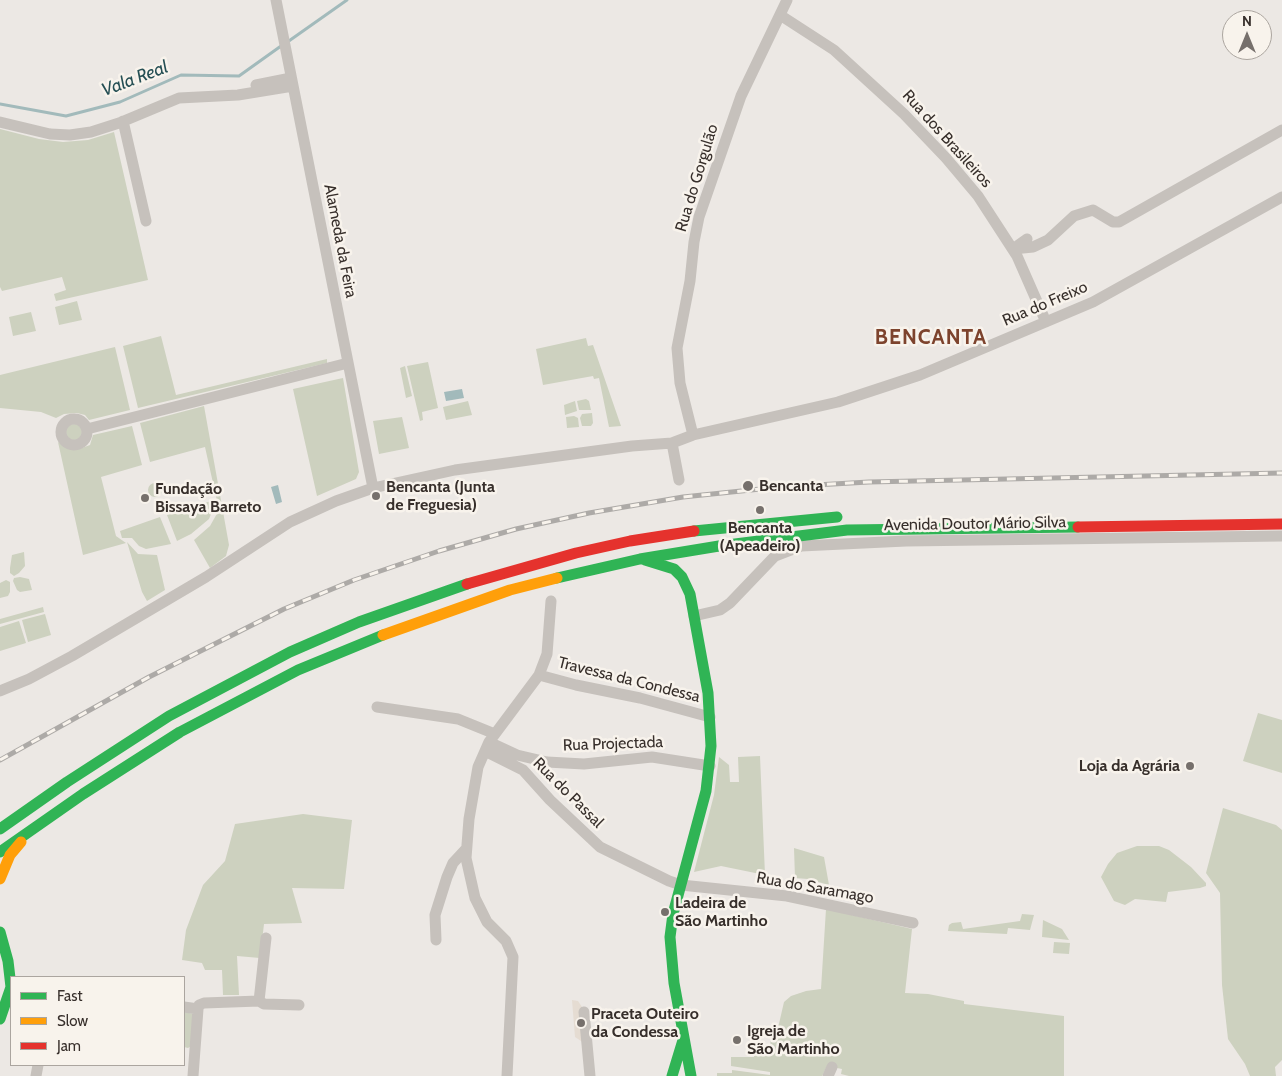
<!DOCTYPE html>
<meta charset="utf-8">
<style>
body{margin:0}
#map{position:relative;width:1282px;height:1076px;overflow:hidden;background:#ece8e4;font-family:Cabin,sans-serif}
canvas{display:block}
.legend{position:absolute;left:10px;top:976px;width:175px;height:90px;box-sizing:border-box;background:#f8f3ec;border:1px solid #aba59f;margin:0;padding:6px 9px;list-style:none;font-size:15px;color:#372f2b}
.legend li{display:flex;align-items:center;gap:10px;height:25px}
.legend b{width:25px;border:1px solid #aba59f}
.north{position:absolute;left:1222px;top:10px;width:50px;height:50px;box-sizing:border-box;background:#f8f3ec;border:1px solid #aba59f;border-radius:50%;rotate:0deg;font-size:14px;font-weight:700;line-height:20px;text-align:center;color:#372f2b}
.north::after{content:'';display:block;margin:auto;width:18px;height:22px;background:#76706c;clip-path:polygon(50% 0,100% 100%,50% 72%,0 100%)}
</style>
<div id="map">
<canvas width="1282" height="1076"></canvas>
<ul class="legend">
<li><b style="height:6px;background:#30b455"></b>Fast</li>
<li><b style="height:6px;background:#ff9f0a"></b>Slow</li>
<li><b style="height:6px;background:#e5322d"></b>Jam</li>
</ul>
<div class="north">N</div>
</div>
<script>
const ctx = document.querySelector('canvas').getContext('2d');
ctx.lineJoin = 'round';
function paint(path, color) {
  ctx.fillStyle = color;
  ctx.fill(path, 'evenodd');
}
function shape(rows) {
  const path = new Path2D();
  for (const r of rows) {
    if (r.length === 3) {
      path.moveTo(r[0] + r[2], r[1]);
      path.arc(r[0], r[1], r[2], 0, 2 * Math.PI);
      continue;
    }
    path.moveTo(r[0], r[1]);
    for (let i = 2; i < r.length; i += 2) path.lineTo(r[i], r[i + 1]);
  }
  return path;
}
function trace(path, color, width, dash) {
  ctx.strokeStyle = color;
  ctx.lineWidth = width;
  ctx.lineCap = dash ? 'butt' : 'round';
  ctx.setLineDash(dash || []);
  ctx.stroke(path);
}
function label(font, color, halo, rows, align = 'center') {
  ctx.font = font + ' Cabin,sans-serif';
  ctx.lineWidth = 5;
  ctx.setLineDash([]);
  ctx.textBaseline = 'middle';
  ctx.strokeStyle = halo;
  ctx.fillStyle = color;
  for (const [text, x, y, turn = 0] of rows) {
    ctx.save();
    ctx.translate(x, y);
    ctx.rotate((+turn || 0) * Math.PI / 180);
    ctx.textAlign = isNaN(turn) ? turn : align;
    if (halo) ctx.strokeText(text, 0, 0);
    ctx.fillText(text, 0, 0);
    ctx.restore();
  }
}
paint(shape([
 [0,129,39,139,63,142,88,140,114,132,148,280,56,301,54,294,66,290,62,277,2,291,0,287],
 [77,301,82,320,59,325,55,307],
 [31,312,36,331,13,336,9,317],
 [161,336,176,395,327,359,327,363,138,408,123,346],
 [586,338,588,346,593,345,621,426,609,427,599,378,594,379,593,376,543,385,536,349],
 [115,347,130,410,89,420,85,415,77,413,64,414,56,418,41,412,0,408,0,375],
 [428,362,438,408,422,412,423,420,420,421,407,366],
 [405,366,412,396,406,398,400,368],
 [343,378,359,472,356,479,317,496,293,389],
 [586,399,589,401,591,410,579,410,577,401],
 [468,401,472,415,446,420,443,407],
 [575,401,577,411,565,415,564,405],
 [204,406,229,545,226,556,210,568,194,540,210,526,219,510,205,447,150,462,140,423],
 [592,413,593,423,591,426,582,426,580,418,582,414],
 [574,416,578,418,579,427,567,428,566,417],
 [402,417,409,448,379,454,373,421],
 [74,432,8],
 [132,426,142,465,101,477,116,536,126,543,83,555,58,442,70,449,79,449,90,445,93,435],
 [155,490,7],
 [211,501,213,509,209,519,191,534,177,541,167,515],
 [160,517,171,544,146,549,139,546,132,538,122,538,120,531],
 [127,542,138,554,157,555,165,590,147,601,142,592],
 [24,552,25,566,19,573,14,576,10,573,10,568,12,555],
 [20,577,29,579,32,590,20,592,17,590,13,581,14,578],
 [6,580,10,582,10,592,8,596,0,598,0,583],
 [43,607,44,612,0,624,0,619],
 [45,614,51,635,28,642,22,620],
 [19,621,26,643,0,651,0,627],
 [1258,713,1282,720,1282,773,1243,761],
 [760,756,765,875,721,866,694,872,714,795,719,757,729,765,730,782,739,782,738,757],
 [1223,808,1276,825,1282,830,1282,1060,1275,1067,1276,1076,1250,1076,1245,1064,1228,1039,1222,985,1220,893,1206,873],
 [303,814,352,820,344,889,292,888,302,923,264,924,260,958,237,956,239,995,223,995,222,970,205,970,202,963,182,960,186,930,203,885,225,861,235,824],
 [1137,846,1159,846,1169,850,1191,867,1206,883,1206,886,1200,888,1168,892,1166,902,1135,899,1125,905,1114,901,1101,877,1108,864,1117,853],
 [794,848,824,857,829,885,808,879,795,878],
 [826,909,912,929,905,993,928,994,964,1001,964,1004,1064,1016,1064,1076,849,1076,841,1074,842,1069,827,1066,822,1076,717,1076,717,1073,732,1073,732,1070,770,1075,770,1072,731,1066,731,1057,754,1057,754,1051,769,1051,773,1027,778,1028,784,1002,791,996,806,991,821,989],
 [1022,914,1034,915,1030,930,1008,928,1007,934,948,931,949,925,952,923,961,922,963,929,1020,921],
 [1043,920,1062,929,1069,940,1042,937],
 [1054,942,1070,943,1069,954,1053,953],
 [184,1012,194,1014,191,1046,188,1048,184,1047]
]), '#cdd1bf');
paint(shape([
 [572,1000,578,1001,582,1007,587,1045,575,1037]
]), '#e5dcd2');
paint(shape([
 [462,389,464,398,446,401,444,392],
 [278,485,282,502,276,504,271,487]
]), '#a2babb');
trace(shape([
 [286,43,347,0],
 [0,104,66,116,120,102,181,75,239,76,281,46]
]), '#a2babb', 3);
trace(shape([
 [276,0,373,488],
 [780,15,834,50,904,114,946,158,978,196,1017,256,1046,322],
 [256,85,291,78],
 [123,121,146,221],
 [0,122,50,134,70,135,91,132,119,123,179,98,238,95,293,86],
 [1027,239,1013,249,1033,247,1048,240,1074,216,1093,210,1113,222,1119,222,1282,130],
 [74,432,13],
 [87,429,348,363],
 [693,435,680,383,677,348,690,281,694,242,699,217,741,96,787,0],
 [672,443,679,480],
 [694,616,720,610,730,603,775,556,801,546,906,541,1282,536],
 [539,675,576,685,640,698,710,717],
 [0,691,29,679,72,656,206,577,290,522,336,501,373,488,455,470,632,446,672,443,693,435,838,402,920,375,1093,302,1282,197],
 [377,707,458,719,495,734],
 [489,742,517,755,547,762,584,764,652,757,710,766],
 [485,751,523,770,550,800,600,847,669,881,681,885,787,896,913,923],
 [436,940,435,915,447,877,453,863,466,849],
 [259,1001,266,938],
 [184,1007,198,1009,199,1005,204,1003,259,1001,264,1004,299,1005],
 [584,1012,590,1076],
 [36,1076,38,1065],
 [193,1076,198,1009],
 [507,1076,513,957,506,941,487,922,475,898,466,858,469,819,478,767,489,742,539,675,547,654,551,601],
 [828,1076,832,1067]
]), '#c6c1bc', 11);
trace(shape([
 [694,531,837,517],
 [645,560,674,569,682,577,690,594],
 [557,578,640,559,719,546,847,530,1078,527],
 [690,594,708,693,711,746,706,791,673,914,670,937,674,983,691,1076],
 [0,829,67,782,169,716,290,652,359,622,467,584],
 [0,852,83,794,180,732,298,670,383,635],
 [0,932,8,961,11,987,0,1019],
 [672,1076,683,1040]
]), '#30b455', 11);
trace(shape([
 [383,635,510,590,557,578],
 [0,879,10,855,21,842]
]), '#ff9f0a', 11);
trace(shape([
 [1078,527,1282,524],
 [467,584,576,553,630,541,694,531]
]), '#e5322d', 11);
const rail = shape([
 [0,760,149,677,284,609,354,580,439,551,516,529,589,513,683,497,780,487,869,482,1282,473]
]);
trace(rail, '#adaaa7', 5);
trace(rail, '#f8f3ec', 3, [9]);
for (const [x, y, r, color] of [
 [748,486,6,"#76706c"],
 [376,496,5,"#76706c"],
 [145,498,5,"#76706c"],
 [760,510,5,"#76706c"],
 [1190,766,5,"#76706c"],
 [665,912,5,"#76706c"],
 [581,1023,5,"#76706c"],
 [737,1040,5,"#76706c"]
]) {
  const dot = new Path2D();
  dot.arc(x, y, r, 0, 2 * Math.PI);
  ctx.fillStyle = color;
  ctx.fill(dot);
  trace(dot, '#f8f3ec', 2);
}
label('16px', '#372f2b', '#f8f3ec', [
 ["Rua dos Brasileiros",947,139,48],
 ["Rua do Gorgulão",697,178,-73],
 ["Alameda da Feira",340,241,79],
 ["Rua do Freixo",1045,304,-23],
 ["Avenida Doutor Mário Silva",975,524,-1],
 ["Travessa da Condessa",629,680,14],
 ["Rua Projectada",613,744,-2],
 ["Rua do Passal",568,793,45],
 ["Rua do Saramago",815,888,10]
]);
label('bold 16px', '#372f2b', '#f8f3ec', [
 ["Bencanta",759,486],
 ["Bencanta (Junta",386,487],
 ["de Freguesia)",386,505],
 ["Fundação",155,489],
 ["Bissaya Barreto",155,507],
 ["Bencanta",760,528,"center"],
 ["(Apeadeiro)",760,546,"center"],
 ["Loja da Agrária",1180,766,"right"],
 ["Ladeira de",675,903],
 ["São Martinho",675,921],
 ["Praceta Outeiro",591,1014],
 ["da Condessa",591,1032],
 ["Igreja de",747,1031],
 ["São Martinho",747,1049]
], 'left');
label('italic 18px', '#254f54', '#f8f3ec', [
 ["Vala Real",135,79,-21]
]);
ctx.letterSpacing = '1px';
label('bold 21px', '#7d432d', '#f8f3ec', [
 ["BENCANTA",931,338]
]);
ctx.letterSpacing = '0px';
</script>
